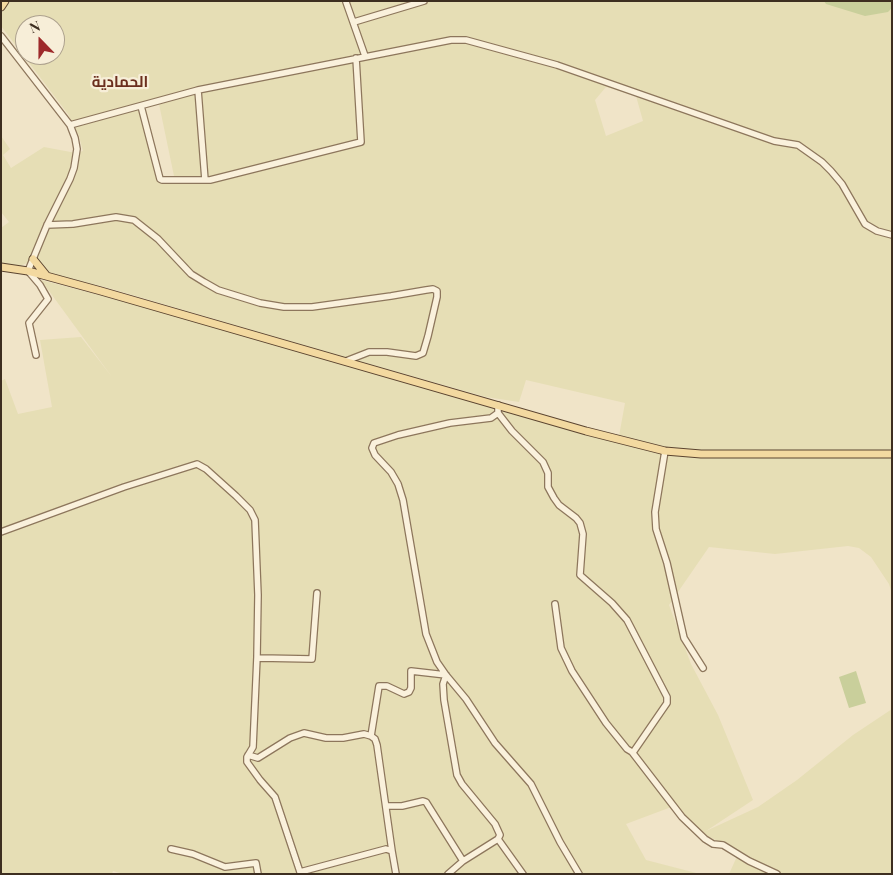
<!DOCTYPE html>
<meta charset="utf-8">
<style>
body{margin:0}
#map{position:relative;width:893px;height:875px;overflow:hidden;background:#f0e4c8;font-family:"Playfair Display",serif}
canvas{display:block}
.frame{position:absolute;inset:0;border:2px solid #3d2e20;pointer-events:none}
.north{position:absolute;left:15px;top:15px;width:50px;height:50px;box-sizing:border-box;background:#f7eed8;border:1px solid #ada18e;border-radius:50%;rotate:338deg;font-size:14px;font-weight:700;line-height:20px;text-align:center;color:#3d2e20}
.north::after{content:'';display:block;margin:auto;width:18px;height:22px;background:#9e2a2b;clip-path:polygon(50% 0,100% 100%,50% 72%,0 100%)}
</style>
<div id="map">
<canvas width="893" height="875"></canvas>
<div class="frame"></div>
<div class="north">N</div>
</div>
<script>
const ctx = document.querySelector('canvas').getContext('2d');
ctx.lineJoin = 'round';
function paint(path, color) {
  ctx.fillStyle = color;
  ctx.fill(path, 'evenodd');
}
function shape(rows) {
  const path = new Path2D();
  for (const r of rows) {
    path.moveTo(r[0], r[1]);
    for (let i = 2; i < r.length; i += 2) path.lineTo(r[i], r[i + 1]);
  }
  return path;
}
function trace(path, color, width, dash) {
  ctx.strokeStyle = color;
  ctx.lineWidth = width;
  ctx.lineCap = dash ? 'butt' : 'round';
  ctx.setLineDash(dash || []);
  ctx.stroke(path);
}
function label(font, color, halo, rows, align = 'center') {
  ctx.font = font + ' "Playfair Display",Cairo,serif';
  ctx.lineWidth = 4.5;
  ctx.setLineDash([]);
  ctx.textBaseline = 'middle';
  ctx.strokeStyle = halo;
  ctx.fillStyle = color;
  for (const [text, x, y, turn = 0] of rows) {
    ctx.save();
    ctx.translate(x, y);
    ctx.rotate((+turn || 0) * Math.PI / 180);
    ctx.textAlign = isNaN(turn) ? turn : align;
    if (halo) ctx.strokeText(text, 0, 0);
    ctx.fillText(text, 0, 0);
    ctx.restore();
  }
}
paint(shape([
 [10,1,892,1,892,594,889,584,871,557,859,548,848,546,775,554,709,547,669,605,691,664,718,715,753,800,706,831,758,807,797,780,853,735,892,709,892,874,729,874,739,852,702,833,674,806,626,824,646,860,700,874,123,874,113,871,112,874,1,874,1,381,5,379,18,414,52,407,40,340,81,337,112,377,41,280,218,326,489,407,619,436,625,403,526,380,519,402,486,397,334,354,105,287,51,274,36,259,20,266,1,264,1,228,9,222,1,212,1,136,10,149,3,155,11,168,44,147,76,153,83,151,79,136,68,114,1,26,1,13],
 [25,25,55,25,55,55,25,55],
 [606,87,636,96,643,121,606,136,595,100],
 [159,104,174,176,161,180,142,107]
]), '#e6deb5');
paint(shape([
 [824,1,892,1,892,8,888,12,865,16,826,4],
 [856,671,866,703,849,708,839,677]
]), '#c9cf9b');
const minor = shape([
 [346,2,365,56],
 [354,22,424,1],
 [1,36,70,125,75,138,77,149,74,168,70,179,47,225,28,271,40,285,48,299,29,323,36,355],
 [198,90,205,180],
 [141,106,160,179,162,180,210,180,361,142,356,58],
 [70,125,198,90,451,40,466,40,557,65,774,141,798,145,822,162,831,171,842,184,865,224,877,231,892,235],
 [47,225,73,224,116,217,134,220,158,239,191,274,204,282,218,290,260,303,284,307,312,307,391,296,426,290,433,289,437,291,437,297,428,336,423,353,416,356,387,352,369,352,346,361],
 [498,405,498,413,491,418,450,423,398,435,374,443,372,448,375,455,391,472,398,484,403,500,426,634,437,662,446,675,466,699,495,743,531,784,560,842,579,874],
 [498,413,512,431,543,462,548,473,548,487,554,498,559,505,576,518,580,523,583,534,580,575,612,603,627,620,667,697,667,703,634,751,632,752],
 [665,451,655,512,656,529,667,563,684,638,703,668],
 [1,532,124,487,197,464,206,469,236,496,250,510,255,520,258,595,257,657,259,658,312,659,317,593],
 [555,604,561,648,572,671,606,723,627,749,632,752,682,817,705,839,713,844,723,845,749,861,777,874],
 [257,657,253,747,247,757,247,762,260,780,275,797,300,872],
 [371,736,379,686,387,686,404,694,409,692,411,688,411,671,446,675,443,684,444,700,457,775,462,784,495,824,500,835,498,839,463,861,448,874],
 [248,755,258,758,290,738,304,733,326,738,343,738,364,734,371,736,375,739,377,745,392,851],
 [386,806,402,806,423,801,426,802,463,861],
 [498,839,523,874],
 [171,849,193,854,225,867,256,863,258,874],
 [300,874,300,872,386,849,392,851,396,874]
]);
const major = shape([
 [1,7,5,1],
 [33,259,46,275],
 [1,267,28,271,101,291,586,431,665,451,701,454,892,454]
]);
trace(minor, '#8d765c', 8);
trace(major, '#5b4430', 9);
trace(minor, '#faf1dc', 5.5);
trace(major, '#f3d9a0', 7);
label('bold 15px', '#6b2e1e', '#f7eed8', [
 ["الحمادية",120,82]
]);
</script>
